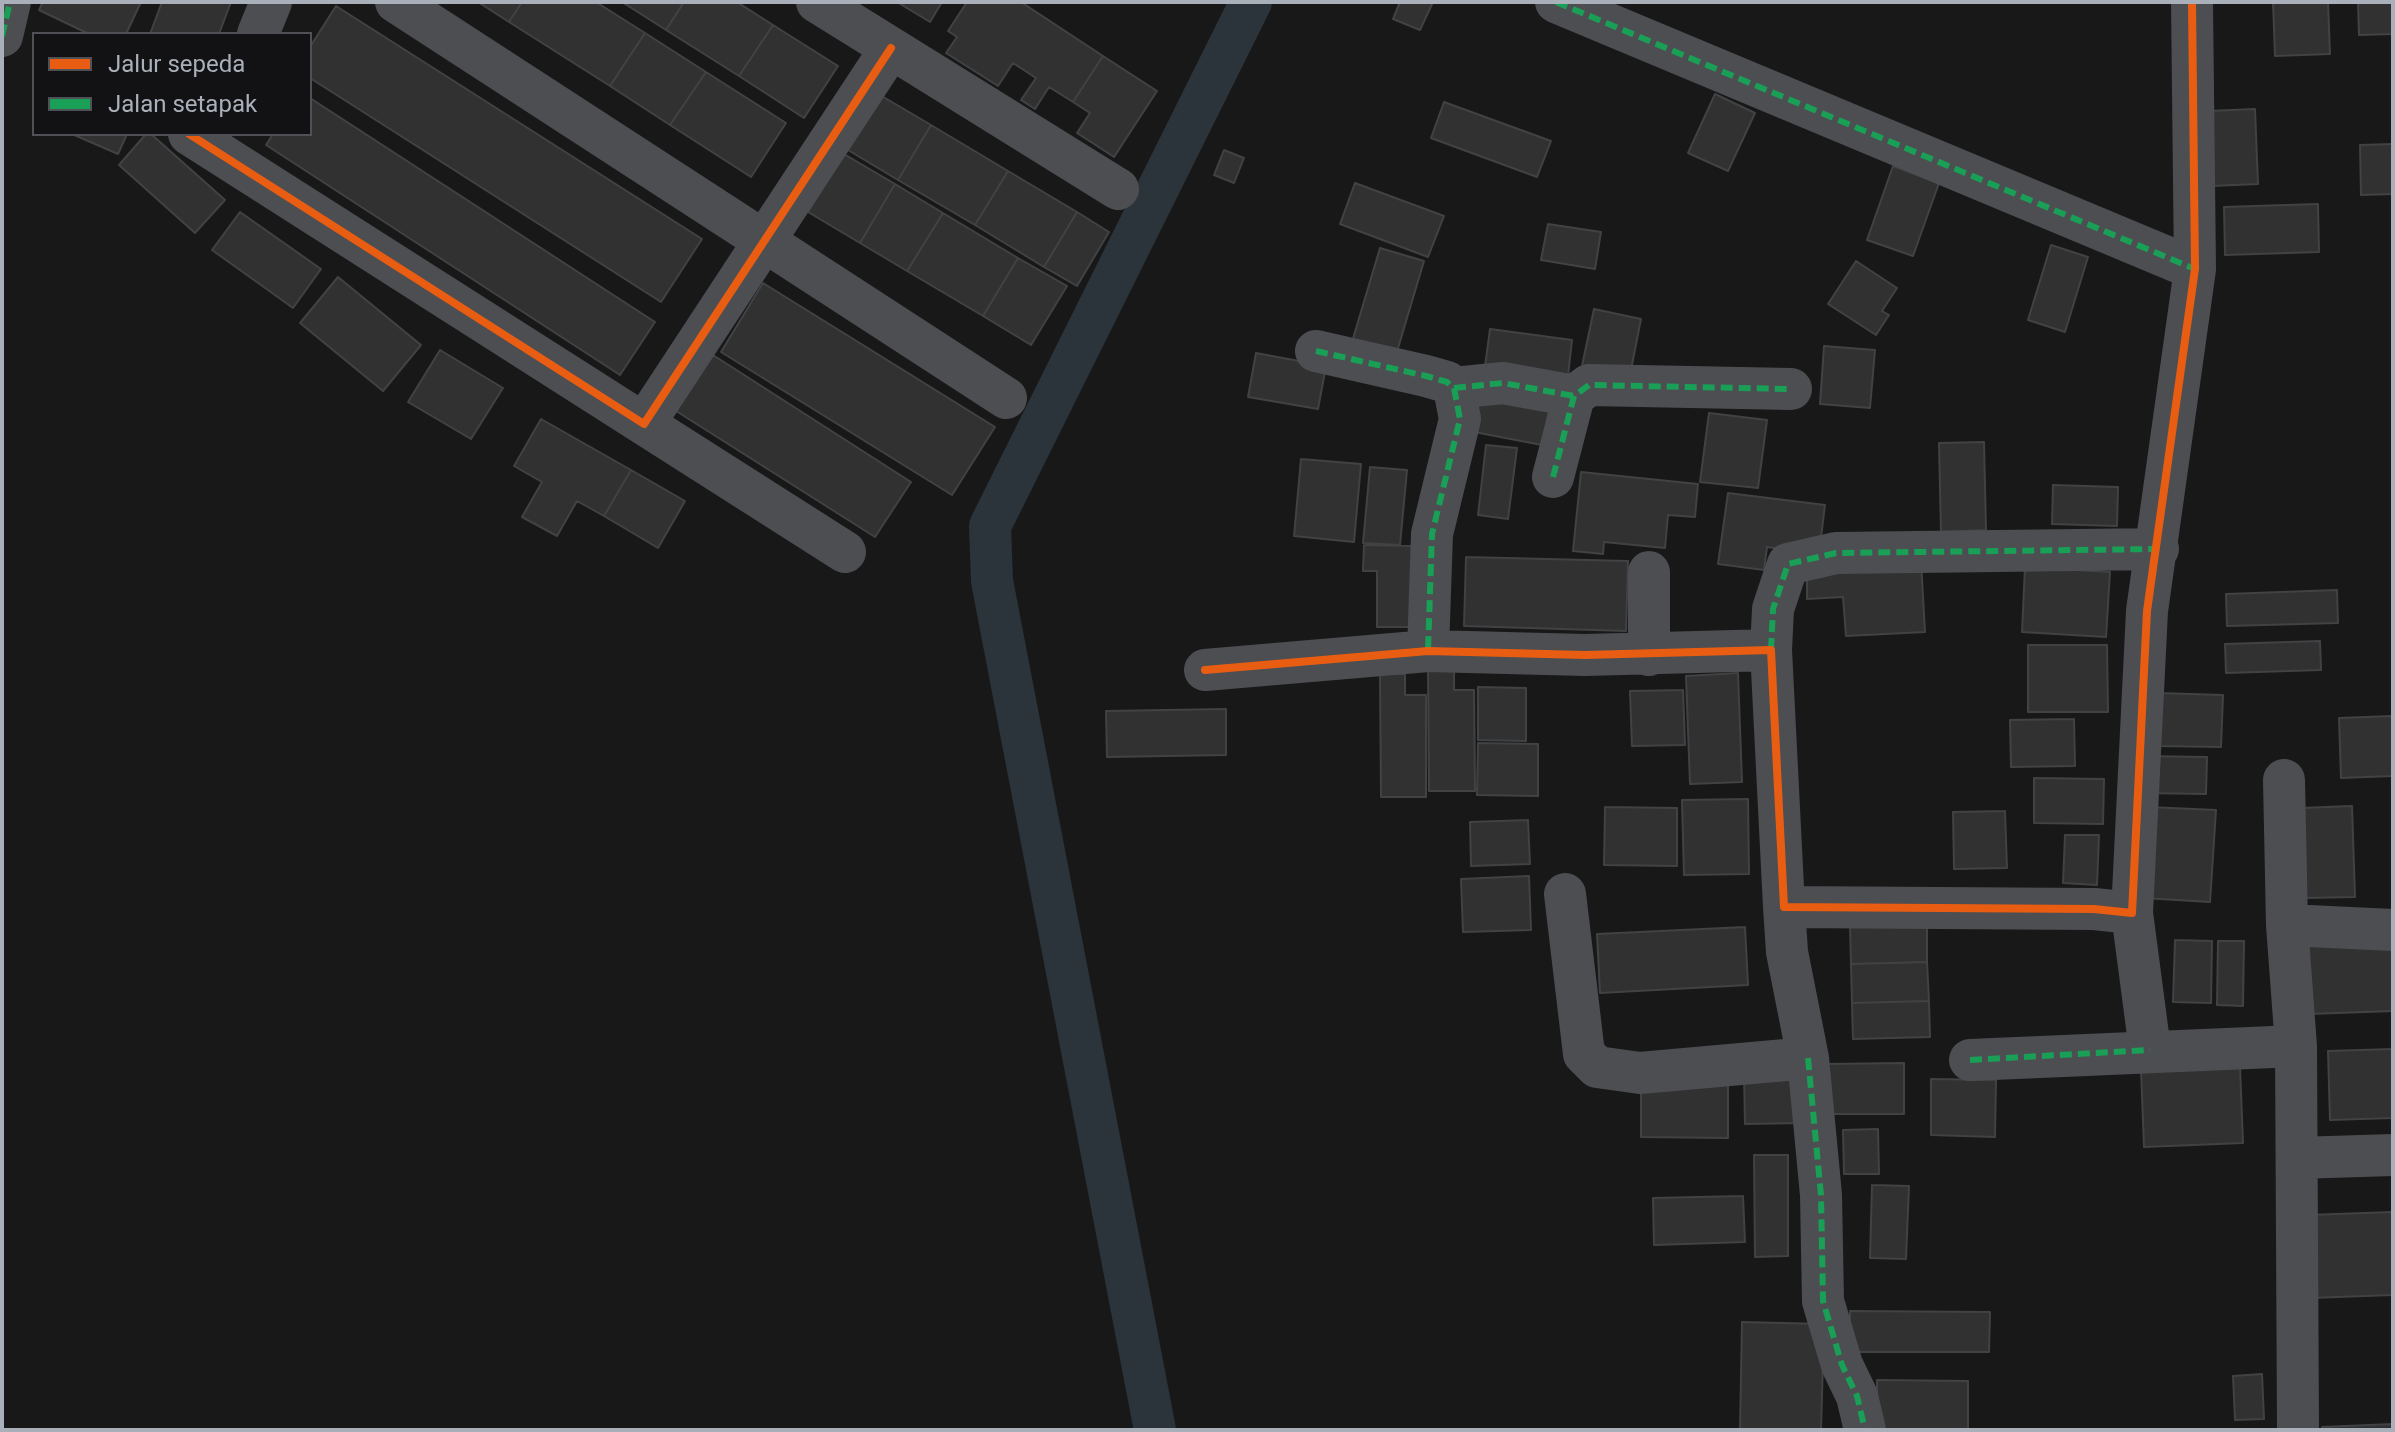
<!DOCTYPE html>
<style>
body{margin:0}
#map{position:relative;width:2395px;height:1432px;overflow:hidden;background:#181818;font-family:Roboto,sans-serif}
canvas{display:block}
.frame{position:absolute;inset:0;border:4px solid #aab0b9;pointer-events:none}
.legend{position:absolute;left:32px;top:32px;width:280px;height:104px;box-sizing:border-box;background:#121214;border:2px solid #4f5156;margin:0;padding:10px 14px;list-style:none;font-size:24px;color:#aab0b9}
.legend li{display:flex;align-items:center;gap:16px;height:40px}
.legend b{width:40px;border:2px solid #4f5156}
</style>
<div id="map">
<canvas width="2395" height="1432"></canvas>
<div class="frame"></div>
<ul class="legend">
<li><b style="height:10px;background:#e95d12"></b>Jalur sepeda</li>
<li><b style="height:10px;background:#1a9f57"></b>Jalan setapak</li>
</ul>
</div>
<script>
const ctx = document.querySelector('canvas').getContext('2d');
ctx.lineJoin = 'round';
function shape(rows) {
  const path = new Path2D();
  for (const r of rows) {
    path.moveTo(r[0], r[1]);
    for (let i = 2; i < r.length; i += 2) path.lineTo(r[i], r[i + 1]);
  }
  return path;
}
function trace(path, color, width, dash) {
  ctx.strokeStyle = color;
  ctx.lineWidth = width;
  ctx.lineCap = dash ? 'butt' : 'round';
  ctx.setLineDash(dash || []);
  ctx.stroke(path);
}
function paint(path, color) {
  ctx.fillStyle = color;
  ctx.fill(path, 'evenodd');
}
trace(shape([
 [1155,1430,992,581,990,526,1251,2]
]), '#2b343a', 42);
const building = shape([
 [43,2,141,2,126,34,89,34,39,10,43,2],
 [162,2,231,2,219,34,150,34,162,2],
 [478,2,522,2,509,22,478,2],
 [522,2,596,2,645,33,610,86,509,22,522,2],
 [622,2,684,2,666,30,622,2],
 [684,2,737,2,773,25,739,76,666,30,684,2],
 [897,2,942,2,930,22,897,2],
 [967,2,1021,2,1103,56,1073,102,1049,87,1035,109,1021,100,1036,78,1013,63,998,86,946,53,957,37,948,31,967,2],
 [1400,2,1433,2,1420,30,1393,19,1400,2],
 [2273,2,2328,2,2330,54,2275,56,2273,2],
 [2358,2,2393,2,2393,34,2359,35,2358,2],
 [336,6,702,239,661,302,310,78,310,47,336,6],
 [773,25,838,66,804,118,739,76,773,25],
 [645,33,706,72,670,125,610,86,645,33],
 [1103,56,1157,91,1114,157,1077,133,1090,113,1073,102,1103,56],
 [706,72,786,123,751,177,670,125,706,72],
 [1715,94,1755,113,1728,171,1688,153,1715,94],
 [880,95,931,125,898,180,848,150,880,95],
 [310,98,655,322,620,375,266,145,273,134,310,134,310,98],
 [1444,102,1551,141,1537,177,1431,138,1444,102],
 [2255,109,2258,184,2211,186,2208,111,2255,109],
 [931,125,1008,171,975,225,898,180,931,125],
 [72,134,127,134,118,154,72,134],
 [146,134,151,134,225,200,195,233,119,165,146,134],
 [2393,144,2393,194,2361,195,2360,145,2393,144],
 [1224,150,1244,158,1234,183,1214,175,1224,150],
 [844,154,895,184,860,243,808,212,844,154],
 [1893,166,1939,183,1913,256,1867,240,1893,166],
 [1008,171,1077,212,1044,267,975,225,1008,171],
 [1355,183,1444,216,1428,257,1340,224,1355,183],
 [895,184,943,213,907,271,860,243,895,184],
 [2318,204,2319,252,2225,255,2224,207,2318,204],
 [240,212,321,269,293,308,212,250,240,212],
 [1077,212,1109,232,1077,286,1044,267,1077,212],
 [943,213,1018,258,983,316,907,271,943,213],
 [1548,224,1601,232,1595,269,1541,260,1548,224],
 [2051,245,2088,257,2065,332,2028,320,2051,245],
 [1380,248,1424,261,1393,365,1349,352,1380,248],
 [1018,258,1067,286,1031,345,983,316,1018,258],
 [1856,261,1897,288,1882,311,1889,315,1876,335,1828,304,1856,261],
 [338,277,421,345,383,391,300,323,338,277],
 [763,283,995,427,952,495,721,352,763,283],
 [1594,309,1641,319,1630,375,1582,366,1594,309],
 [1490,329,1572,340,1567,385,1484,374,1490,329],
 [1824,346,1875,350,1870,408,1820,404,1824,346],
 [440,350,503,388,471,439,408,402,440,350],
 [1256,353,1326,366,1318,409,1248,397,1256,353],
 [713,355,911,482,875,537,676,411,713,355],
 [1477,392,1550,406,1542,445,1469,431,1477,392],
 [1709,413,1767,420,1758,488,1700,482,1709,413],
 [541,419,631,470,604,516,577,501,557,536,522,517,542,482,514,466,541,419],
 [1984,442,1986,530,1941,532,1939,443,1984,442],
 [1486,445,1517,448,1508,519,1478,515,1486,445],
 [1301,459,1361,464,1354,542,1294,536,1301,459],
 [1370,467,1407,470,1400,545,1363,543,1370,467],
 [631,470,685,501,658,548,604,516,631,470],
 [1581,472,1698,484,1695,517,1668,515,1665,548,1604,542,1603,554,1573,551,1581,472],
 [2053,485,2118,487,2117,526,2052,524,2053,485],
 [1728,493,1825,505,1819,554,1767,547,1764,570,1718,564,1728,493],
 [1364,545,1416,546,1415,627,1377,627,1377,571,1363,571,1364,545],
 [1466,557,1628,561,1626,631,1464,626,1466,557],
 [1921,561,1925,632,1846,636,1843,597,1807,599,1807,574,1921,561],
 [2025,567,2110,572,2106,637,2022,632,2025,567],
 [2337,590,2338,623,2227,626,2226,594,2337,590],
 [2320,641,2321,670,2226,673,2225,644,2320,641],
 [2028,645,2107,645,2108,712,2028,712,2028,645],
 [1428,668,1454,669,1454,690,1474,690,1475,791,1429,791,1428,668],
 [1738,673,1742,782,1690,784,1686,676,1738,673],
 [1380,674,1405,674,1405,695,1426,695,1426,797,1381,797,1380,674],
 [1478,687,1526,688,1526,741,1478,740,1478,687],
 [1683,690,1685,745,1632,746,1630,691,1683,690],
 [2158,693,2223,695,2221,747,2156,746,2158,693],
 [1226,709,1226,755,1107,757,1106,711,1226,709],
 [2393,716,2393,776,2341,778,2339,718,2393,716],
 [2074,719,2075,766,2011,767,2010,720,2074,719],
 [1478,743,1538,744,1538,796,1477,795,1478,743],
 [2144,756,2207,757,2206,794,2143,793,2144,756],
 [2034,778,2104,779,2103,824,2034,823,2034,778],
 [1748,799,1749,874,1684,875,1682,800,1748,799],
 [2352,806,2355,897,2304,898,2301,808,2352,806],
 [1605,807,1677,808,1677,866,1604,865,1605,807],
 [2148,807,2216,810,2210,902,2143,898,2148,807],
 [2005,811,2007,868,1954,869,1953,812,2005,811],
 [1528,820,1530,864,1471,866,1470,822,1528,820],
 [2065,835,2099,835,2097,885,2063,883,2065,835],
 [1529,876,1531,930,1463,932,1461,879,1529,876],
 [1927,924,1927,962,1851,964,1850,926,1927,924],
 [1745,927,1748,985,1600,993,1597,934,1745,927],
 [2175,940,2212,941,2211,1003,2173,1002,2175,940],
 [2218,941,2244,941,2243,1006,2217,1005,2218,941],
 [2393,942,2393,1011,2309,1014,2306,946,2393,942],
 [1927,962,1929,1001,1852,1003,1851,964,1927,962],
 [1929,1001,1930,1037,1853,1039,1852,1003,1929,1001],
 [2393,1049,2393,1118,2330,1120,2328,1051,2393,1049],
 [1904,1063,1904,1114,1826,1114,1826,1064,1904,1063],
 [2240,1067,2243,1143,2144,1147,2141,1070,2240,1067],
 [1801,1072,1802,1123,1745,1124,1744,1074,1801,1072],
 [1641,1079,1728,1079,1728,1138,1641,1137,1641,1079],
 [1931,1079,1996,1080,1995,1137,1931,1135,1931,1079],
 [1878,1129,1879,1174,1844,1174,1843,1130,1878,1129],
 [1754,1155,1788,1155,1788,1256,1755,1257,1754,1155],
 [1872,1185,1909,1186,1906,1259,1870,1258,1872,1185],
 [1743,1196,1745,1242,1654,1245,1653,1198,1743,1196],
 [2393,1212,2393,1295,2310,1298,2308,1215,2393,1212],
 [1850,1311,1990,1312,1989,1352,1850,1352,1850,1311],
 [1742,1322,1824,1324,1821,1430,1740,1430,1742,1322],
 [2262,1374,2264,1419,2235,1420,2233,1376,2262,1374],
 [1877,1380,1968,1381,1968,1430,1877,1430,1877,1380],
 [2393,1424,2393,1430,2322,1430,2322,1427,2393,1424]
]);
paint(building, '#313132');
trace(building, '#404244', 2);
trace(shape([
 [396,2,1006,398],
 [817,2,1118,189],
 [1556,2,2195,269],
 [258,34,271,2],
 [2,36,10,2],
 [189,134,644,424,891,48],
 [1316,351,1426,376,1447,382,1454,388,1460,419,1432,534,1428,651],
 [1454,388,1503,383,1574,396],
 [644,424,845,552],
 [1553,477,1574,396,1589,385,1791,389],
 [1649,572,1649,655],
 [1771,650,1773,609,1788,564,1836,553,2158,549],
 [1205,670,1428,651,1585,655,1771,650,1784,907,2094,909,2132,913,2147,611,2195,269,2192,2],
 [1565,894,1584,1054,1597,1067,1640,1073,1808,1058],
 [1784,907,1787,952,1808,1058,1821,1195,1823,1301,1842,1365,1857,1396,1865,1430],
 [2132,913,2150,1050],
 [2287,925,2393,930],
 [2296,1046,2298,1430],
 [1970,1060,2296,1046,2287,925,2284,780],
 [2297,1158,2393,1155]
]), '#4c4e51', 42);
trace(shape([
 [1556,2,2195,269],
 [2,36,10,2],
 [1316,351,1426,376,1447,382,1454,388,1460,419,1432,534,1428,651],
 [1454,388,1503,383,1574,396],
 [1553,477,1574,396,1589,385,1791,389],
 [1771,650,1773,609,1788,564,1836,553,2158,549],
 [1808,1058,1821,1195,1823,1301,1842,1365,1857,1396,1865,1430],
 [1970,1060,2150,1050]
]), '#1a9f57', 6, [12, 6]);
trace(shape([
 [189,134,644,424,891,48],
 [1205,670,1428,651,1585,655,1771,650,1784,907,2094,909,2132,913,2147,611,2195,269,2192,2]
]), '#e95d12', 8);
</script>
